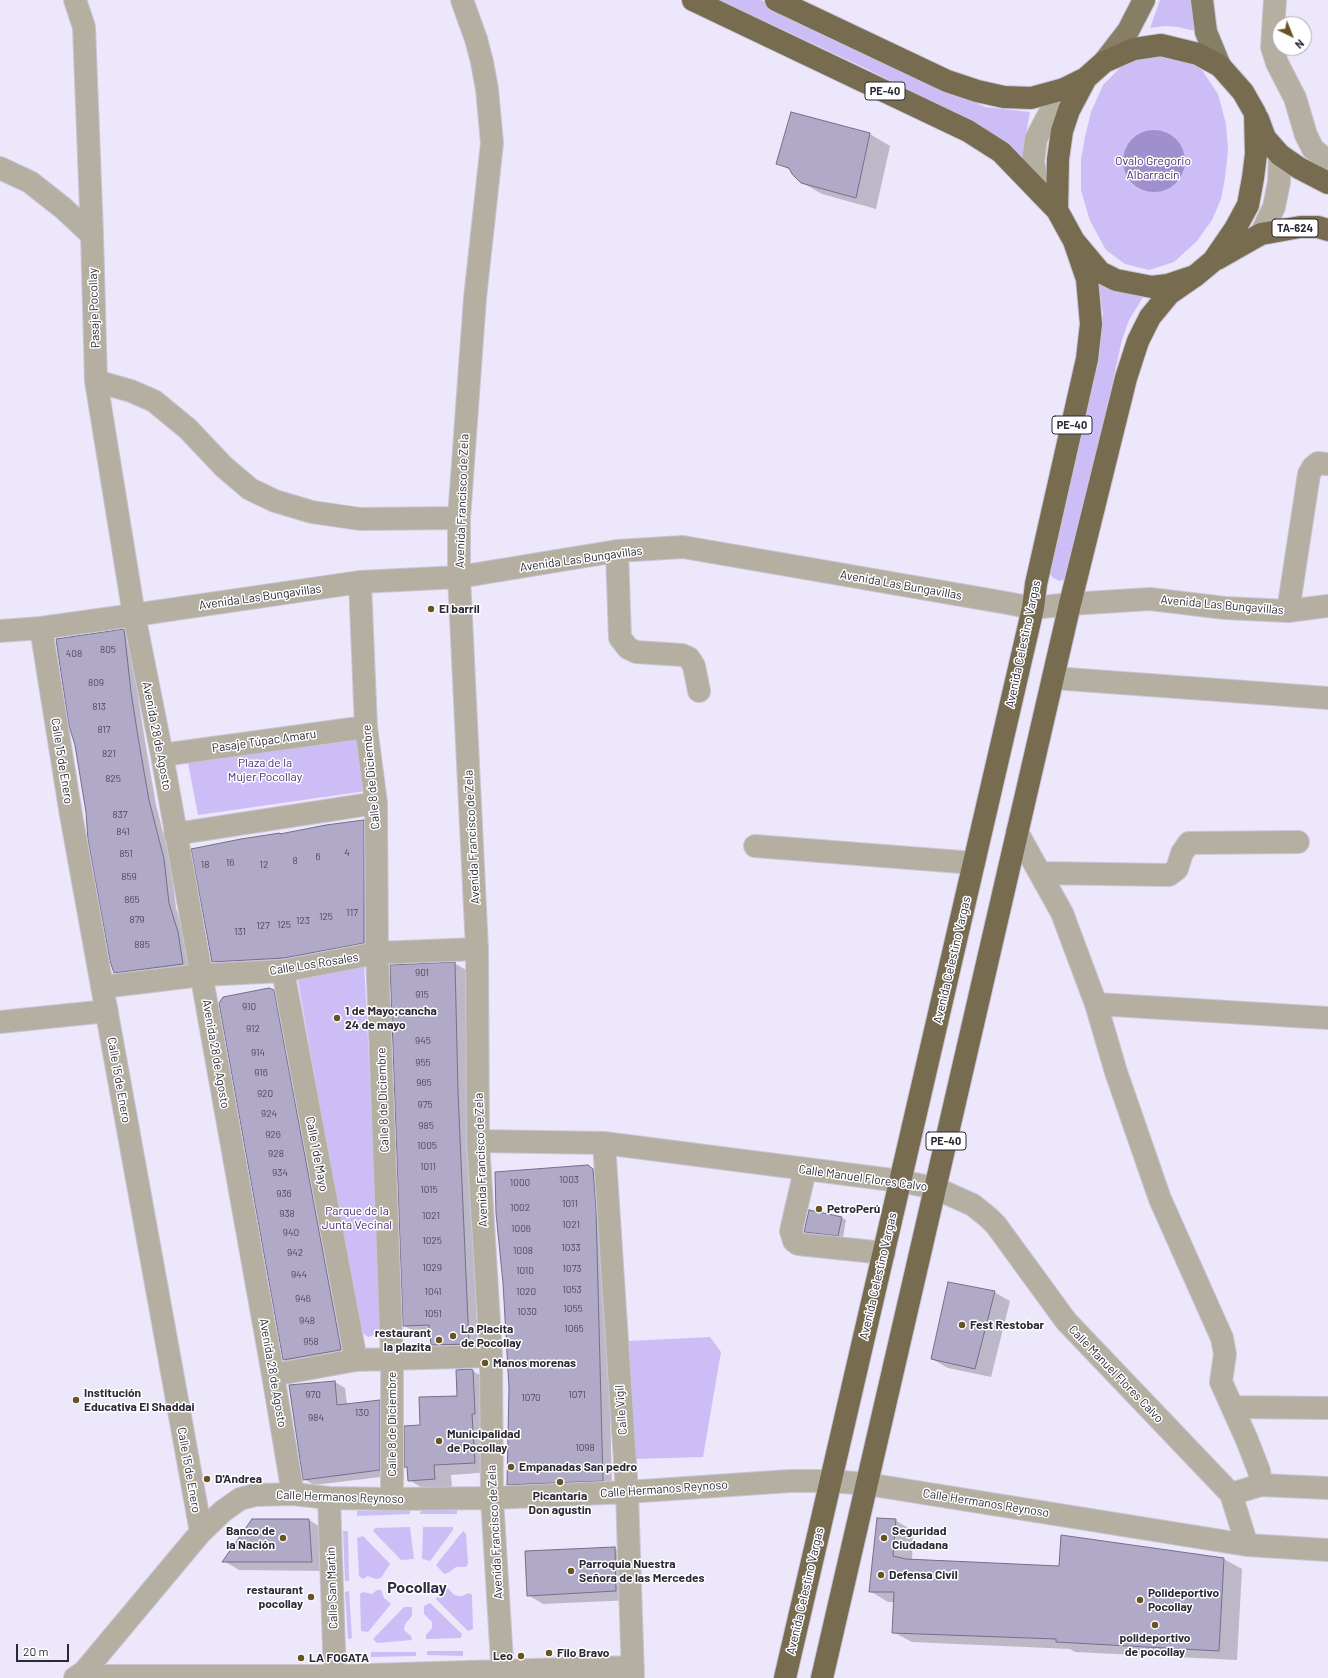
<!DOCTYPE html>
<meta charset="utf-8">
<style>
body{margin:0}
#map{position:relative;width:1328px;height:1678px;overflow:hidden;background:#ece7fa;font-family:Barlow,sans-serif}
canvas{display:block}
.north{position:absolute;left:1272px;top:16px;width:40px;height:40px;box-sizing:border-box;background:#fff;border:1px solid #aba9ae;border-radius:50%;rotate:137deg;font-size:11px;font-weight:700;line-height:16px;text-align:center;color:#2c2935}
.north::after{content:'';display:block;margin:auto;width:14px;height:18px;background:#665422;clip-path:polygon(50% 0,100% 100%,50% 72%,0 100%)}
.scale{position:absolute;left:16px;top:1644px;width:53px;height:18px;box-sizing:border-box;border:2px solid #2c2935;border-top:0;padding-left:5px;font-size:12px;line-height:14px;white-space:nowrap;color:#2c2935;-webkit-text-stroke:3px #fff;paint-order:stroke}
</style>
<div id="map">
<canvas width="1328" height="1678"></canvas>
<div class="north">N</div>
<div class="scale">20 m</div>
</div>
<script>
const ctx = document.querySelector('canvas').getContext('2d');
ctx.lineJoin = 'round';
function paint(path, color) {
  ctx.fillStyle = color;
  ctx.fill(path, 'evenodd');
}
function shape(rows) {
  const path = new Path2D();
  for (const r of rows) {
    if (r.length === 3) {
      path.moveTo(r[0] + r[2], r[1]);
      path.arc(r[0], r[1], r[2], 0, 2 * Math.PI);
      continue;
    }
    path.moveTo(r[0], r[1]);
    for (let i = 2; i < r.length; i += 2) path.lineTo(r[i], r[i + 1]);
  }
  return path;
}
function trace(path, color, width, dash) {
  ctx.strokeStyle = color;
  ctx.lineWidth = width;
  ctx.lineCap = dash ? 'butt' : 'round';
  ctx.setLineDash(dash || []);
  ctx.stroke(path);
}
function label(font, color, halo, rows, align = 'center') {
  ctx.font = font + ' Barlow,sans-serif';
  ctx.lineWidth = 3;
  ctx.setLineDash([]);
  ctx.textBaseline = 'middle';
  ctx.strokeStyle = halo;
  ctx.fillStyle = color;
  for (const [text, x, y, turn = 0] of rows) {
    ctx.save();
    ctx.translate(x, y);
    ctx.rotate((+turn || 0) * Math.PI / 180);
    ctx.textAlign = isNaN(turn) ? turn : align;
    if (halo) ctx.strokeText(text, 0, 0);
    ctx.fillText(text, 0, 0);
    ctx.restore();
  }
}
paint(shape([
 [719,0,761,0,985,107,1030,112,1022,156,982,128,863,67],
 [1160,0,1196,0,1199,32,1178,27,1165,26,1150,28],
 [1150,53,1189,61,1202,70,1218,94,1226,124,1228,150,1225,178,1221,199,1212,220,1197,241,1174,262,1149,270,1125,264,1106,250,1090,221,1081,190,1081,160,1085,137,1091,112,1103,85,1125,63],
 [1098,284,1145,294,1129,320,1122,340,1071,572,1067,578,1060,581,1053,578,1048,571,1099,341,1103,314],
 [362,721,366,791,198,815,185,747],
 [364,963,376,1196,380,1333,368,1337,359,1330,297,975],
 [710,1337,721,1352,703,1457,635,1459,628,1341],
 [410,1510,410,1514,357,1516,357,1511],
 [421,1510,457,1510,457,1514,420,1514],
 [410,1527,414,1559,401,1560,373,1531,375,1528],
 [423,1527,453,1527,453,1530,430,1561,422,1559],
 [343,1531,348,1531,349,1581,345,1581],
 [463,1531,466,1534,468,1563,466,1567,456,1567,448,1573,444,1574,436,1565],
 [363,1536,390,1564,381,1578,376,1579,368,1576,363,1579,359,1576,357,1538],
 [448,1588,453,1594,457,1596,462,1596,469,1593,472,1595,473,1629,468,1631,436,1599,443,1590],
 [377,1590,381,1590,384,1598,391,1604,368,1632,361,1631,360,1594,363,1592,372,1594],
 [349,1591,352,1638,348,1639,345,1592],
 [430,1603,462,1634,461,1638,426,1639,426,1635,432,1628,432,1622,424,1614,424,1606],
 [404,1607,412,1607,412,1616,405,1624,404,1630,411,1636,412,1640,377,1643,373,1639],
 [427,1651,463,1651,463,1656,427,1655],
 [371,1652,416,1652,416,1656,371,1657]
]), '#ccbdf7');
paint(shape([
 [1154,161,31]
]), '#9f8fcc');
paint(shape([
 [870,134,890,146,876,209,822,194,801,182,792,171,777,163],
 [124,630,131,634,138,696,145,741,156,805,171,864,176,908,185,937,189,968,122,976,115,972],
 [363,821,370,824,371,946,291,961,219,965,213,961,281,835],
 [456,964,466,970,468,1098,478,1349,442,1351,432,1345,431,1331,414,1331,404,1326,391,966],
 [273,991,284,997,351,1355,294,1366,284,1360,220,1003],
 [588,1166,599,1172,605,1214,612,1486,518,1490,508,1484],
 [842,1218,846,1220,843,1238,810,1234,806,1232],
 [994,1292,1010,1301,991,1377,948,1368,932,1359],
 [473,1371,490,1381,492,1472,451,1475,452,1489,426,1490,409,1480,408,1468,406,1467,421,1426,458,1397],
 [335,1382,345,1388,347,1405,379,1401,389,1406,389,1476,314,1485,304,1479],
 [309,1520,324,1529,327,1571,239,1570,224,1561],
 [895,1520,913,1531,912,1561,1060,1567,1224,1559,1242,1569,1237,1660,1075,1652,1070,1649,912,1642,893,1632,895,1602,888,1602,870,1591],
 [614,1548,630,1557,632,1600,543,1604,528,1595]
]), '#0003');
const building = shape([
 [791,112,870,133,856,198,801,183,792,174,789,168,776,164,791,112],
 [124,629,131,692,138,737,149,800,164,859,169,903,178,932,183,964,114,973,110,961,88,840,86,812,75,745,69,726,56,639,124,629],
 [364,820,364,943,284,958,212,962,191,849,241,839,280,833,280,834,326,825,364,820],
 [455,962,458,1091,469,1344,431,1345,429,1325,403,1326,390,965,455,962],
 [269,988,274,990,341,1349,340,1350,283,1360,219,1003,223,997,269,988],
 [588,1165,593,1169,596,1208,603,1481,507,1485,509,1388,503,1283,496,1213,495,1172,588,1165],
 [809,1210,842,1217,838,1236,804,1232,809,1210],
 [948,1282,995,1291,975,1369,931,1359,948,1282],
 [470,1369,473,1370,475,1414,472,1414,475,1463,434,1465,435,1479,408,1481,407,1467,404,1467,404,1426,420,1425,419,1397,457,1396,456,1370,470,1369],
 [335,1381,337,1405,380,1400,380,1470,303,1480,289,1385,335,1381],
 [877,1518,896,1519,893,1556,906,1559,1059,1566,1061,1535,1224,1558,1219,1651,1056,1642,1056,1639,892,1633,894,1592,869,1592,877,1518],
 [252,1519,309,1519,312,1562,222,1562,252,1519],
 [615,1547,616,1591,527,1596,525,1551,615,1547]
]);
paint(building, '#b0a9c7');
trace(building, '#756e8a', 1);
const minor = shape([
 [75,0,84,27,92,235,96,381,134,615,162,755,273,1375,293,1494],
 [462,0,476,39,482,62,487,89,492,143,475,298,459,518,459,577,477,949,478,1141,491,1356,492,1498,503,1678],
 [1275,0,1272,47,1277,63,1295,98,1306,135,1313,149,1328,161],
 [0,168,30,182,63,208,92,235],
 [1039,189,1033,162,1036,139,1048,116,1064,89],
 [1261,234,1274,207,1279,182,1280,155],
 [96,381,131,391,154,401,188,429,224,467,250,489,275,501,312,512,360,519,459,518],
 [617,551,620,638,628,648,636,652,682,655,689,658,694,666,699,691],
 [360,582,366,727,376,803,377,953,392,1359,392,1499],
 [1288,611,1309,474,1313,467,1318,463,1328,464],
 [41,628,71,815,201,1532],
 [0,631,41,628,134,615,360,582,459,577,617,551,683,547,1007,603,1033,608,1070,604,1150,599,1225,608,1288,611,1328,606],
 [1053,678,1328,698],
 [162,755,366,727],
 [1017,832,1062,913,1096,1004,1116,1072,1160,1199,1222,1338,1225,1354,1221,1382,1247,1440,1259,1471,1261,1485,1231,1494],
 [175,834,376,803],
 [755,846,974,863],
 [1040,873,1169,875,1177,869,1182,853,1189,843,1298,842],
 [283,971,356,1360],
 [102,987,202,975,283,971,377,953,477,949],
 [1096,1004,1328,1018],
 [0,1022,107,1011],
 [478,1141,604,1143,900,1181,935,1188,973,1205,989,1218,996,1225,1066,1321,1231,1494,1247,1545],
 [604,1143,627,1492,633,1678],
 [805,1170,791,1231,794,1241,798,1244,884,1253],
 [273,1375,356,1360,491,1356],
 [1233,1407,1328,1408],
 [1261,1485,1328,1488],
 [329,1498,335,1678],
 [84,1672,101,1676,335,1676,633,1667],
 [75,1678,84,1672,201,1532,223,1511,240,1499,255,1495,293,1494,329,1498,392,1499,492,1498,627,1492,790,1481,831,1481,867,1484,1247,1545,1328,1550]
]);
const major = shape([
 [1202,0,1206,32,1220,66],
 [1104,62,1128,31,1144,0]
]);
const highway = shape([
 [693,0,968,131,1001,152,1057,210],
 [776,0,947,81,977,91,1004,97,1031,98,1064,89,1086,78],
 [1161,45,1198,54,1220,66,1243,92,1255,113,1256,154,1253,178,1248,205,1235,229,1213,261,1195,276,1168,285,1152,287,1116,280,1100,272,1074,241,1057,210,1058,159,1062,131,1069,110,1086,78,1104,62,1134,49,1161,45],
 [1258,119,1265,138,1280,155,1299,168,1328,183],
 [1217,259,1261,234,1300,227,1318,227,1328,230],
 [785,1678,1033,608,1036,584,1087,359,1091,324,1087,279,1074,241],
 [822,1678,1070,604,1126,378,1138,341,1150,317,1169,294,1195,276]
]);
trace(minor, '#c9c5d7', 24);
trace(major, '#c9c5d7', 24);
trace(highway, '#c9c5d7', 24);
trace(minor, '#b5afa2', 22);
trace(major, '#877e66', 22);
trace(highway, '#776c50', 22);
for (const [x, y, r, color] of [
 [431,609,4,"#665422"],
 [337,1018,4,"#665422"],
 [819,1209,4,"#665422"],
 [962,1325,4,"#665422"],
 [453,1336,4,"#665422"],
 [439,1340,4,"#665422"],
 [485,1363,4,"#665422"],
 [76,1400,4,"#665422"],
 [439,1441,4,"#665422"],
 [511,1467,4,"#665422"],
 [207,1479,4,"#665422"],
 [560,1482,4,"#665422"],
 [283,1538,4,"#665422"],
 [884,1538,4,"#665422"],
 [571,1571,4,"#665422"],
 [881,1575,4,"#665422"],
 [311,1597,4,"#665422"],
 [1140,1600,4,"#665422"],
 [1155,1625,4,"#665422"],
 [549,1653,4,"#665422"],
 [521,1656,4,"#665422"],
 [301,1658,4,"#665422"]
]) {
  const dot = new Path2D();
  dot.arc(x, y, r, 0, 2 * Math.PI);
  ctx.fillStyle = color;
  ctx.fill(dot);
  trace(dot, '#fff', 1.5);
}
label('10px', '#4d495a', null, [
 ["805",108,650],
 ["408",74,654],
 ["809",96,683],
 ["813",99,707],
 ["817",104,730],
 ["821",109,754],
 ["825",113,779],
 ["837",120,815],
 ["841",123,832],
 ["4",347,853],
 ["851",126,854],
 ["6",318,857],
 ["8",295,861],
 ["16",230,863],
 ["18",205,865],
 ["12",264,865],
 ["859",129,877],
 ["865",132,900],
 ["117",352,913],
 ["125",326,917],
 ["879",137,920],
 ["123",303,921],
 ["125",284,925],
 ["127",263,926],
 ["131",240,932],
 ["885",142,945],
 ["901",422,973],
 ["915",422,995],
 ["910",249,1007],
 ["912",253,1029],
 ["945",423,1041],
 ["914",258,1053],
 ["955",423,1063],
 ["916",261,1073],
 ["965",424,1083],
 ["920",265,1094],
 ["975",425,1105],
 ["924",269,1114],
 ["985",426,1126],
 ["926",273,1135],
 ["1005",427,1146],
 ["928",276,1154],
 ["1011",428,1167],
 ["934",280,1173],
 ["1003",569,1180],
 ["1000",520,1183],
 ["1015",429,1190],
 ["936",284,1194],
 ["1011",570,1204],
 ["1002",520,1208],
 ["938",287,1214],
 ["1021",431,1216],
 ["1021",571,1225],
 ["1006",521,1229],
 ["940",291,1233],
 ["1025",432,1241],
 ["1033",571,1248],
 ["1008",523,1251],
 ["942",295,1253],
 ["1029",432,1268],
 ["1073",572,1269],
 ["1010",525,1271],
 ["944",299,1275],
 ["1053",572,1290],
 ["1041",433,1292],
 ["1020",526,1292],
 ["946",303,1299],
 ["1055",573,1309],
 ["1030",527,1312],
 ["1051",433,1314],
 ["948",307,1321],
 ["1065",574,1329],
 ["958",311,1342],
 ["970",313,1395],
 ["1071",577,1395],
 ["1070",531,1398],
 ["130",362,1413],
 ["984",316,1418],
 ["1098",585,1448]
]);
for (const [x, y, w] of [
 [885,91,40],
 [1295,228,46],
 [1072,425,40],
 [946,1141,40]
]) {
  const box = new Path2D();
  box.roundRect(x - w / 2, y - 9, w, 18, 3);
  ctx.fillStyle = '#fff';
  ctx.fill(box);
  trace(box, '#2c2935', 1);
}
label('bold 11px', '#2c2935', null, [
 ["PE-40",885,91],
 ["TA-624",1295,228],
 ["PE-40",1072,425],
 ["PE-40",946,1141]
]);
label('12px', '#452b74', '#fff', [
 ["Ovalo Gregorio",1153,161],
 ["Albarracín",1153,175],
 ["Plaza de la",265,763],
 ["Mujer Pocollay",265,777],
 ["Parque de la",357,1211],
 ["Junta Vecinal",357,1225]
]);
label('12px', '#2c2935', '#fff', [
 ["Pasaje Pocollay",94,308,-92],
 ["Avenida Francisco de Zela",462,501,-88],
 ["Avenida Las Bungavillas",581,559,-8],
 ["Avenida Las Bungavillas",901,585,10],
 ["Avenida Las Bungavillas",260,597,-8],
 ["Avenida Las Bungavillas",1222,605,5],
 ["Avenida Celestino Vargas",1023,644,-78],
 ["Avenida 28 de Agosto",157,736,79],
 ["Pasaje Túpac Amaru",264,741,-8],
 ["Calle 15 de Enero",62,761,81],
 ["Calle 8 de Diciembre",371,777,-95],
 ["Avenida Francisco de Zela",472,837,-93],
 ["Avenida Celestino Vargas",952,960,-77],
 ["Calle Los Rosales",314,964,-9],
 ["Avenida 28 de Agosto",216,1054,80],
 ["Calle 15 de Enero",119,1080,80],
 ["Calle 8 de Diciembre",383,1100,-92],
 ["Calle 1 de Mayo",317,1154,79],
 ["Avenida Francisco de Zela",481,1160,-92],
 ["Calle Manuel Flores Calvo",863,1178,8],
 ["Avenida Celestino Vargas",878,1276,-77],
 ["Avenida 28 de Agosto",273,1373,80],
 ["Calle Manuel Flores Calvo",1116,1374,46],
 ["Calle Vigil",621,1410,-94],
 ["Calle 8 de Diciembre",392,1424,-90],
 ["Calle 15 de Enero",189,1470,80],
 ["Calle Hermanos Reynoso",664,1489,-4],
 ["Calle Hermanos Reynoso",340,1497,2],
 ["Calle Hermanos Reynoso",986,1503,9],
 ["Avenida Francisco de Zela",495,1532,-93],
 ["Calle San Martín",332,1588,-92],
 ["Avenida Celestino Vargas",805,1591,-77]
]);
label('bold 12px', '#2c2935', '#fff', [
 ["El barril",439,609],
 ["1 de Mayo;cancha",345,1011],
 ["24 de mayo",345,1025],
 ["PetroPerú",827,1209],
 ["Fest Restobar",970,1325],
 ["La Placita",461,1329],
 ["de Pocollay",461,1343],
 ["restaurant",431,1333,"right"],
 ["la plazita",431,1347,"right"],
 ["Manos morenas",493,1363],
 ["Institución",84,1393],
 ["Educativa El Shaddai",84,1407],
 ["Municipalidad",447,1434],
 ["de Pocollay",447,1448],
 ["Empanadas San pedro",519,1467],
 ["D'Andrea",215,1479],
 ["Picantaria",560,1496,"center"],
 ["Don agustin",560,1510,"center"],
 ["Banco de",275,1531,"right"],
 ["la Nación",275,1545,"right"],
 ["Seguridad",892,1531],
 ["Ciudadana",892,1545],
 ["Parroquia Nuestra",579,1564],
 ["Señora de las Mercedes",579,1578],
 ["Defensa Civil",889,1575],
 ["restaurant",303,1590,"right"],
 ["pocollay",303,1604,"right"],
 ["Polideportivo",1148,1593],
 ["Pocollay",1148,1607],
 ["polideportivo",1155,1638,"center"],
 ["de pocollay",1155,1652,"center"],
 ["Filo Bravo",557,1653],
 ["Leo",513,1656,"right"],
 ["LA FOGATA",309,1658]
], 'left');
label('bold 16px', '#312b43', '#fff', [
 ["Pocollay",417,1588]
]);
</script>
